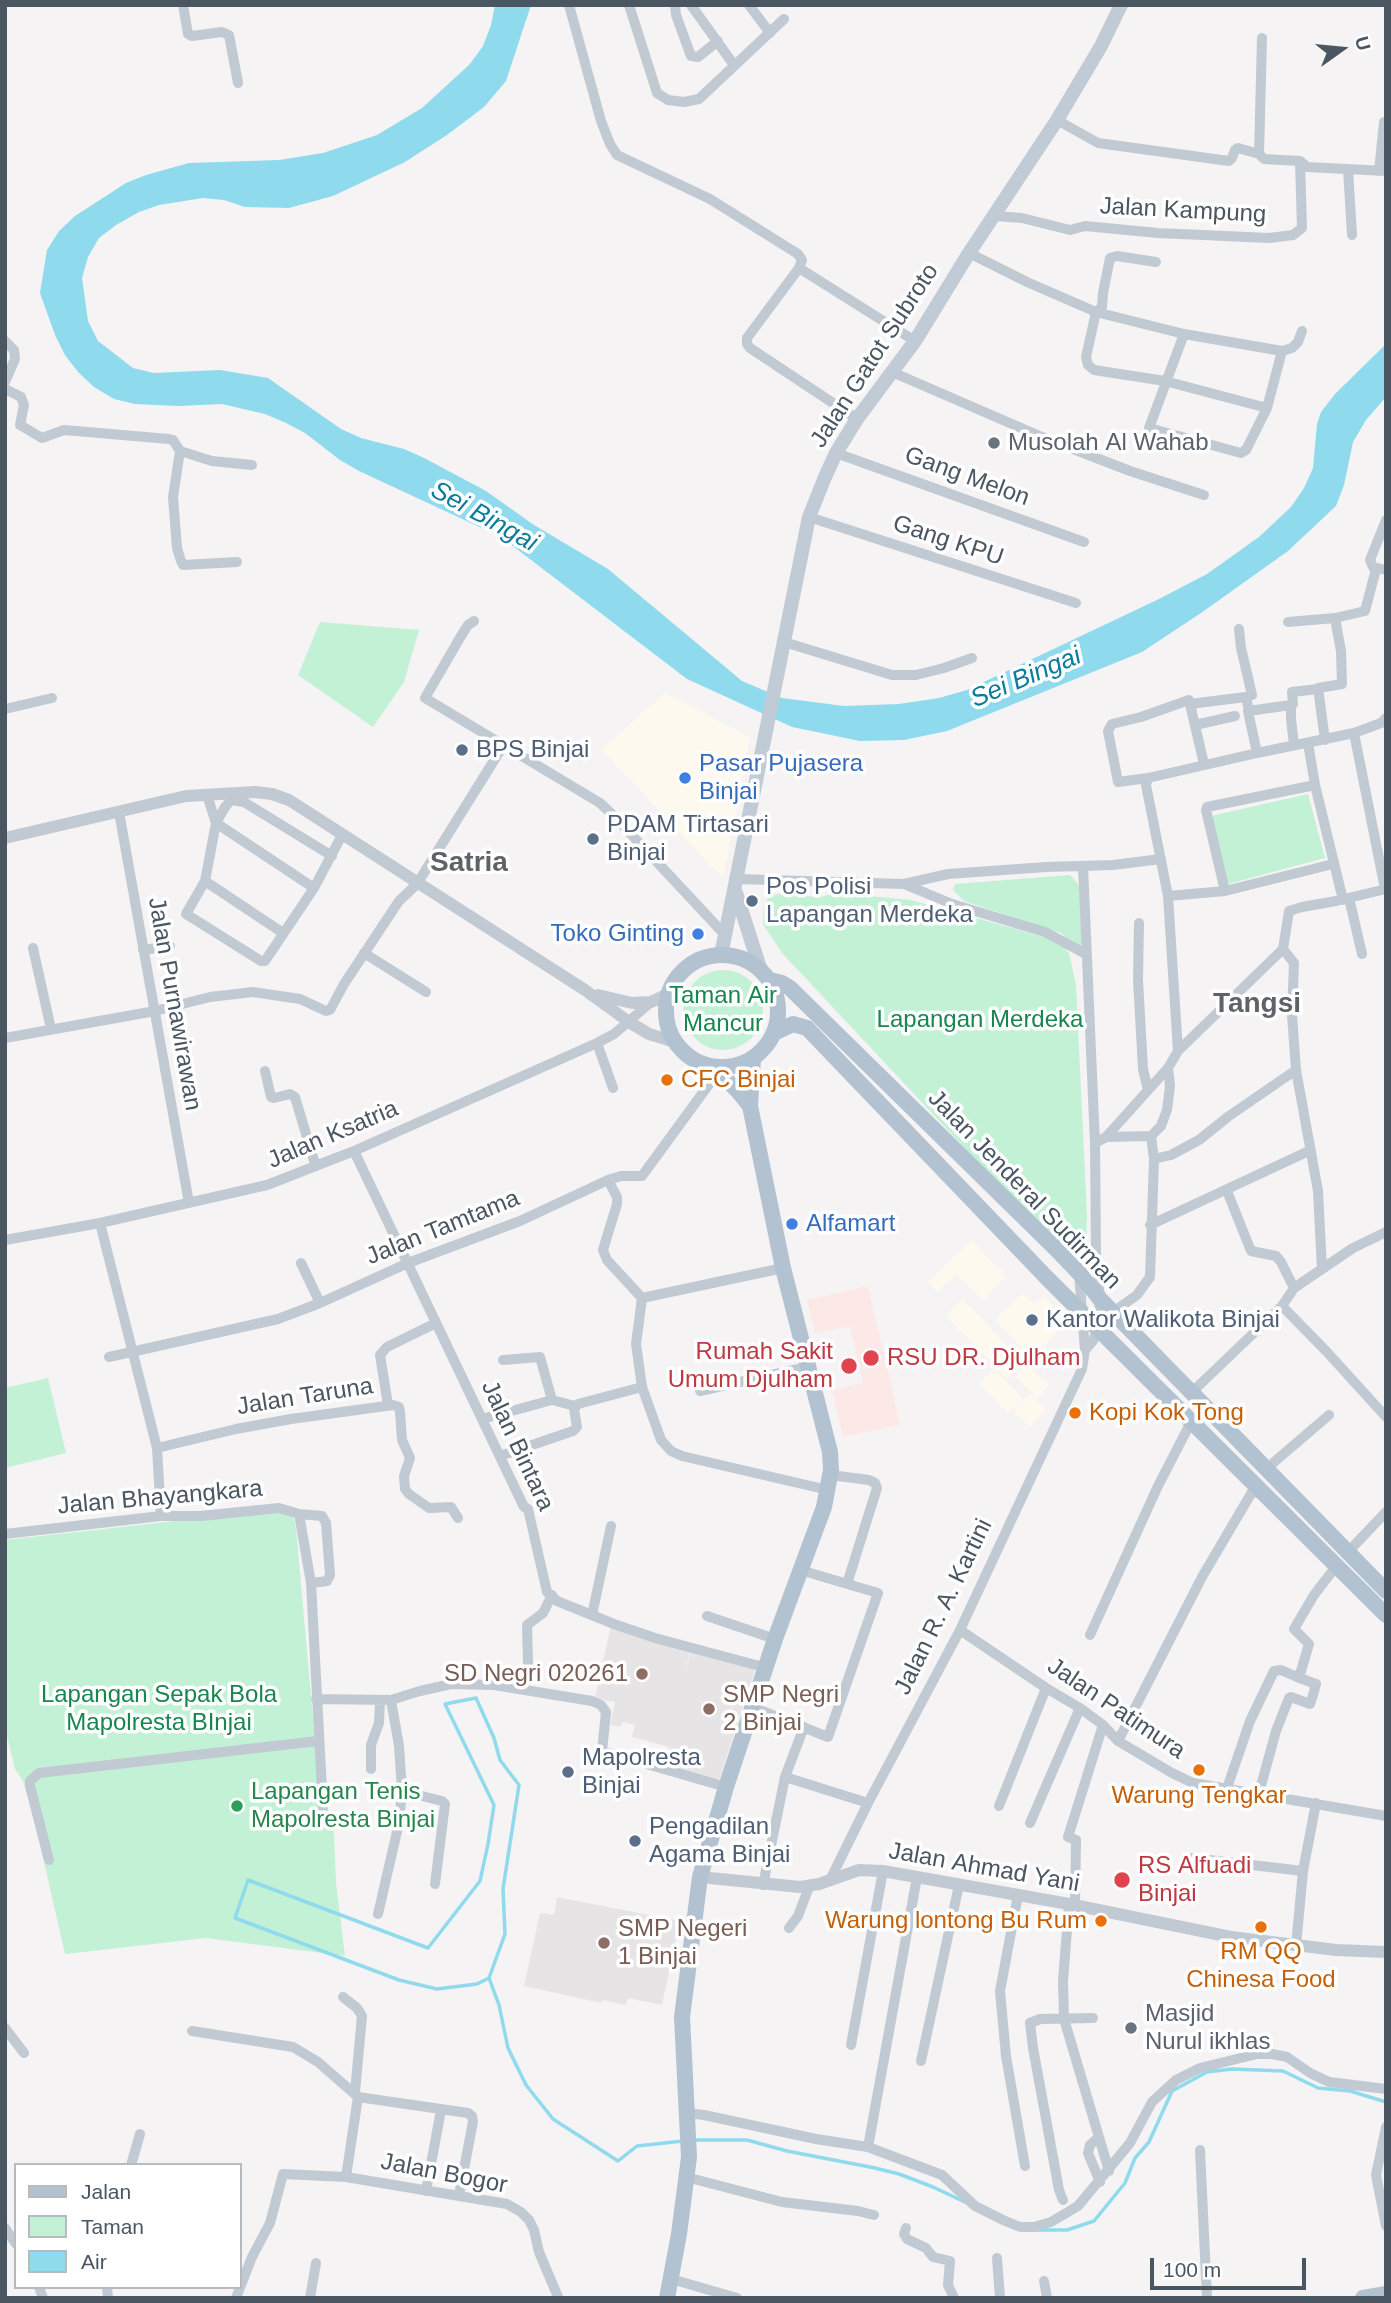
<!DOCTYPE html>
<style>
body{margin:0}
#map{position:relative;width:1391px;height:2303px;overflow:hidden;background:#f5f3f3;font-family:Arial,sans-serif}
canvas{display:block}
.frame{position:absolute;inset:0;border:7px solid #4a5661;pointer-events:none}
.legend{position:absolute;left:14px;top:2163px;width:228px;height:126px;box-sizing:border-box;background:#fff;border:2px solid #b7bbc0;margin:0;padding:9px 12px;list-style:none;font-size:21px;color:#4a5661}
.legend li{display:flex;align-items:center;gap:14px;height:35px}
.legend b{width:35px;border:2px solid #b7bbc0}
.north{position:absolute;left:1307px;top:14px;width:70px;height:70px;-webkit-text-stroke:5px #fff;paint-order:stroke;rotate:75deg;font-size:19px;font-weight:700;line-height:28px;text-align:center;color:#4a5661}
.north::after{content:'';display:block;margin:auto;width:24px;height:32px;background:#4a5661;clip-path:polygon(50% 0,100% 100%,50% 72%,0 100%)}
.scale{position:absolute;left:1150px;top:2258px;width:156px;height:32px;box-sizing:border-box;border:4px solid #4a5661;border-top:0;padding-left:9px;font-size:21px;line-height:24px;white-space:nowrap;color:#4a5661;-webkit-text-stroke:5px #fff;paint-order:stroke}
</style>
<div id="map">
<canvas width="1391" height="2303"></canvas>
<div class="frame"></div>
<ul class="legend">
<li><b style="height:9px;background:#b3c2d1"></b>Jalan</li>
<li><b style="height:19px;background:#c3f1d5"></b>Taman</li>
<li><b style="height:19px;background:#90daee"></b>Air</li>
</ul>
<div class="north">U</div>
<div class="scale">100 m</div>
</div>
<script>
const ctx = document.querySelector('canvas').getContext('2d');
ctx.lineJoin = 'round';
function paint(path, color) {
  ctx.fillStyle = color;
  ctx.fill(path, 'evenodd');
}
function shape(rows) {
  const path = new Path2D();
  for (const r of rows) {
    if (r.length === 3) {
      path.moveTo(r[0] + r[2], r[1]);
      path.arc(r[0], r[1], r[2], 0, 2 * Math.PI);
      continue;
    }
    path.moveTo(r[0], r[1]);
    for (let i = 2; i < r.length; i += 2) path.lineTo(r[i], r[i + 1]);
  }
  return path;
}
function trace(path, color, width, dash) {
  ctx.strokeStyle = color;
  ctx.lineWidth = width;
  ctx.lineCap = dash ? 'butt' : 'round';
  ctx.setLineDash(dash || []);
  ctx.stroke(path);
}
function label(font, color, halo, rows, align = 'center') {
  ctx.font = font + ' Arial,sans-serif';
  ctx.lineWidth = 7;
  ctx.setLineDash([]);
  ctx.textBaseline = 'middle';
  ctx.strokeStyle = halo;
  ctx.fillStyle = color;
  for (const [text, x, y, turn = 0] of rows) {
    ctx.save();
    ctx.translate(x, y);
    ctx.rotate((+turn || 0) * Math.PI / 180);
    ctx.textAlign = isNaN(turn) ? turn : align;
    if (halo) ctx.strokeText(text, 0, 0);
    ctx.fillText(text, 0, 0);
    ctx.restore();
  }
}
paint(shape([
 [665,693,750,737,723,878,601,749],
 [972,1240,1007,1277,982,1300,957,1274,938,1292,928,1282],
 [1023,1293,1034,1304,1044,1296,1054,1306,1045,1316,1059,1331,1030,1357,995,1320],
 [963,1299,1024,1363,1007,1379,946,1316],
 [1026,1364,1049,1385,1037,1398,1015,1376],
 [994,1369,1023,1398,1008,1413,979,1383],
 [1030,1393,1046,1410,1029,1427,1013,1410]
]), '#fdf9ef');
paint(shape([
 [611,1625,691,1650,684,1676,693,1647,755,1670,719,1780,665,1765,669,1747,632,1737,635,1725,623,1722,620,1727,610,1725,615,1702,595,1698],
 [557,1897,680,1921,662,2005,628,1998,626,2005,602,2000,601,2003,524,1986,540,1913,554,1915]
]), '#e6e4e5');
paint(shape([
 [868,1286,900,1424,843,1437,832,1390,863,1383,850,1326,815,1333,807,1300]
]), '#fce8e6');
paint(shape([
 [320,622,419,630,404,682,373,727,298,675],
 [1308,794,1325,858,1228,884,1211,816],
 [1070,875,1078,884,1080,892,1082,942,1078,948,1061,933,964,901,953,890,955,884],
 [836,893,911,900,1044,937,1063,946,1069,953,1076,985,1087,1216,1086,1241,1083,1249,1077,1256,1066,1254,989,1174,782,953,763,924,764,904,770,896,777,894,820,897],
 [723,1010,40],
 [48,1378,66,1453,5,1468,5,1388],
 [283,1509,294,1519,296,1528,321,1808,333,1812,336,1883,345,1956,206,1938,65,1954,33,1814,23,1781,15,1769,5,1728,5,1540]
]), '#c3f1d5');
paint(shape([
 [495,5,531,5,506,81,484,107,447,135,405,162,333,196,289,208,245,207,224,200,203,198,159,205,139,212,116,225,99,238,88,257,82,278,88,321,98,341,133,368,154,373,220,370,268,378,341,429,361,438,404,449,424,458,486,491,534,525,608,569,742,681,782,698,844,706,899,704,939,698,967,690,1159,599,1207,574,1259,537,1291,507,1304,488,1313,468,1317,424,1321,412,1335,394,1386,344,1386,397,1366,420,1353,442,1344,485,1336,506,1288,551,1201,613,1142,652,947,731,904,740,860,741,792,727,687,679,501,537,359,471,340,460,305,433,286,423,265,414,222,404,179,406,135,404,114,399,94,387,78,372,65,355,55,335,40,293,47,250,59,231,75,216,126,183,146,175,189,163,279,160,323,153,377,135,422,108,470,64,483,46,491,25]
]), '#90daee');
trace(shape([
 [476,1698,494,1738,500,1760,519,1785,503,1889,505,1934,489,1978,477,1984,437,1989,399,1980,235,1918,248,1880,428,1948,480,1881,488,1844,494,1805,445,1704,476,1698],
 [489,1978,499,2005,508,2048,526,2085,553,2119,618,2161,637,2146,683,2141],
 [694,2140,747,2140,787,2151,875,2168,899,2174,933,2187,967,2203],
 [1034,2230,1067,2230,1094,2221,1125,2183,1135,2158,1149,2142,1172,2091,1207,2072,1232,2069,1283,2071,1318,2088,1350,2091,1386,2102]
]), '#90daee', 3.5);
trace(shape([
 [183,5,188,34,192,36,222,32,229,35,238,83],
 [569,5,601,121,610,144,617,155,710,199,798,254,802,260,799,268],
 [629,5,657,93,668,100,684,102,699,99,784,19],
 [675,5,676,15,691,56,698,57,718,41],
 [691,5,734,65],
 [749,5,770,33],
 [1057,120,1098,143,1229,161,1232,158,1235,150,1238,148,1259,154,1264,159,1300,161,1307,167,1386,171],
 [1259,154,1262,38],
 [1348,169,1352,235],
 [1379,171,1384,122],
 [995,216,1022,218,1070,230,1085,226,1158,233,1269,238,1293,235,1302,228,1300,161],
 [969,253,1027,282,1096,312,1184,334,1282,351,1292,348,1298,342,1302,331],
 [1156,262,1117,256,1110,258,1103,293,1102,307,1096,312,1086,357,1088,365,1094,370,1165,381,1267,408],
 [1184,334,1149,428,1241,453,1246,450,1267,408,1282,351],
 [5,341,14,350,15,359,5,382],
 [892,372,1042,437,1130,471,1204,495],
 [5,389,21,397,24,405,20,425,42,438,64,430,169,439,173,440,180,451,212,461,252,465],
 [857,419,750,348,747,344,747,338,799,268,915,341],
 [180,451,173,497,177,548,181,561,183,565,237,562],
 [836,453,1084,542],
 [809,517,1076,603],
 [1386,520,1370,560,1373,567,1386,570],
 [474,621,468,625,461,636,425,698,600,803,615,817,726,936],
 [1288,622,1335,618,1365,611,1376,569],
 [1239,629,1241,648,1252,695,1246,697],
 [784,642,892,675,916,675,944,668,972,658],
 [1190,704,1246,697,1249,711],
 [5,709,52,698],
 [1195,725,1235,716],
 [1354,733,1385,889],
 [1325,740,1318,688,1342,684,1341,651,1335,618],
 [1308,743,1315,785,1343,900],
 [1294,745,1291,719,1291,705,1293,704,1292,692,1318,689],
 [1257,753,1248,711,1291,705],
 [1148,778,1118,782,1108,731,1112,724,1141,717,1189,700,1204,764],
 [207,795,216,823,205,881,186,914,261,961,265,961,314,888,342,835],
 [119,812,189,1203],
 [1083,866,1095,1143,1096,1255,1100,1299,1098,1327,1093,1341,1085,1350],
 [738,879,904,884,948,874,1046,867,1113,865,1161,859],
 [205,881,283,933],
 [904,884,952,904,1045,932,1086,954],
 [314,888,216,823,225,807,231,800,244,802,332,856],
 [1225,891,1206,810,1207,807,1315,785],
 [1168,896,1225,891,1333,864],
 [1349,898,1362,954],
 [1139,923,1138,980,1143,1069,1148,1090],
 [33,948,51,1029],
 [1283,949,1294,963,1292,1015,1296,1070,1318,1191,1322,1269],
 [143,950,170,946],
 [364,953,426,992],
 [5,1038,155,1011,210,997,253,992,300,999,326,1011,330,1010,344,984,399,901,417,884,503,746],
 [597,1043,613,1088],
 [1178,1051,1168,896,1146,785,1148,778,1257,753,1354,733,1381,723,1386,718],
 [265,1071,271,1097,274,1098,290,1094,295,1097,315,1164],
 [1106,1137,1151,1136,1161,1126,1167,1110,1170,1086,1168,1068],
 [1095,1143,1106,1137,1168,1068,1178,1051,1283,949,1289,911,1302,907,1336,901,1386,889],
 [354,1151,524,1507,528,1509,547,1592,557,1601,614,1624,655,1638,767,1668],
 [1154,1159,1171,1155,1199,1140,1229,1116,1296,1070],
 [608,1180,617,1197,617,1204,603,1250,607,1260,642,1298],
 [1227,1191,1251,1251,1276,1256,1281,1262,1294,1288],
 [100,1223,157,1448,161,1516],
 [1150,1225,1311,1150],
 [5,1240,100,1223,267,1185,354,1151,597,1043,614,1034,651,1002],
 [301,1263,320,1303],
 [783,1268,642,1298,636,1344,642,1387,661,1440,671,1451,682,1456,828,1490],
 [1282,1306,1327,1352,1386,1417],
 [1113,1312,1137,1295,1150,1277,1154,1159,1151,1136],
 [109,1357,278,1319,320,1303,408,1263,520,1221,608,1180,621,1176,642,1176,718,1072],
 [503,1360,540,1357,552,1400],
 [700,1391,807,1367],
 [1191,1393,1282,1306,1294,1288,1353,1248,1386,1232],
 [388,1405,380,1355,387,1347,436,1323],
 [482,1419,552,1400,575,1406],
 [157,1448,236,1429,291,1419,393,1405,399,1407,400,1412,402,1440,410,1458,404,1476,405,1489,409,1494,429,1508,451,1507,458,1518],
 [500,1456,573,1431,577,1427,574,1409,578,1404,642,1387],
 [1266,1469,1329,1415],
 [830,1475,869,1480,875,1483,877,1488,847,1584],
 [299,1514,322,1516,326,1523,330,1575,327,1581,311,1583],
 [5,1534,161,1516,201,1516,279,1508,299,1514,311,1583,323,1808],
 [1348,1552,1386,1512],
 [592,1615,611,1526],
 [707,1616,775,1639],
 [960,1630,1046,1688,1080,1708,1103,1725,1118,1741,1172,1773,1193,1783,1386,1816],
 [1090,1635,1158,1486,1192,1420],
 [528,1663,527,1625,543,1613,552,1595],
 [316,1699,391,1700,420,1691,451,1684,494,1685,592,1701,601,1705,606,1712,602,1751,726,1787],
 [752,1707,828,1737,878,1593,800,1570],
 [1118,1741,1202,1577,1252,1492,1262,1493],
 [371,1769,371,1745,379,1723,380,1701],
 [785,1777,868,1803],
 [1227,1788,1250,1721,1274,1671,1281,1670,1297,1677,1301,1671,1309,1644,1294,1629,1314,1595,1337,1565],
 [402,1791,442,1801,445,1804,435,1884],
 [1259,1793,1276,1731,1289,1698,1291,1697,1310,1704,1313,1695,1316,1684,1297,1677],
 [999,1806,1046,1688],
 [1030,1823,1080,1708],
 [1192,1858,1303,1871],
 [49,1860,30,1786,30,1781,39,1773,318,1741],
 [831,1878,868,1803,960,1630,1082,1369,1085,1350,1079,1273,1096,1255],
 [763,1885,785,1777,804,1727],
 [1018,1895,1000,1991,1006,2056,1025,2166],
 [1069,1904,1063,1981,1064,2019,1109,2171],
 [1075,1905,1076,1840,1068,1837,1103,1725],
 [378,1914,399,1823,402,1791,399,1746,391,1700],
 [789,1928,798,1916,809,1887],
 [1296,1946,1303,1871,1316,1803],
 [343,1997,357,2008,362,2016,355,2092],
 [5,2028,24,2053],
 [192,2031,293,2047,318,2062,358,2097,468,2113,472,2116,473,2122,459,2195],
 [851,2045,883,1871],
 [921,2061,959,1885],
 [687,2113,704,2115,816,2139,868,2147,942,2175,975,2206,1003,2220,1020,2227,1034,2227,1051,2222,1078,2206,1130,2143,1152,2102,1176,2080,1200,2068,1257,2054,1272,2054,1287,2057,1310,2073,1329,2082,1386,2089],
 [1386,2127,1376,2175,1386,2226],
 [1098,2138,1090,2145,1088,2153,1100,2182],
 [868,2147,917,1877],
 [1200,2150,1207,2298],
 [131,2165,140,2134],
 [346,2177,358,2097],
 [686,2177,782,2202,858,2211,874,2215],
 [426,2191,441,2110],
 [1063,2200,1059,2190,1033,2048,1030,2023,1040,2019,1093,2018],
 [5,2228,16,2244],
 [906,2228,904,2234,907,2239,926,2248,933,2257,950,2261,948,2285,954,2298],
 [997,2258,1000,2298],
 [671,2279,737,2298],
 [1044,2281,1047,2298],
 [39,2287,43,2298],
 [107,2287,108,2298],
 [236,2298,252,2257,270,2223,283,2174,346,2177,507,2204,521,2212,529,2220,534,2230,539,2252,558,2297],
 [310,2298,316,2263]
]), '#c1cad2', 10);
trace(shape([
 [5,838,186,796,255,792,272,794,289,800,585,990,629,1022,649,1034,675,1042],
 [598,995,632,1003,651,1002,668,994],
 [700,1877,800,1887,819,1884,859,1870,883,1871,1069,1904,1231,1937,1336,1950,1386,1952]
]), '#c1cad2', 12);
trace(shape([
 [736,893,761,971],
 [721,955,809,517,825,477,836,453,857,419,915,341,969,253,1057,120,1101,46,1121,5]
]), '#c1cbd6', 14);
trace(shape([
 [722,1011,56],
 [770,980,782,983,790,988,1056,1249,1079,1273,1100,1299,1386,1591],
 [774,1033,793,1024,807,1028,1048,1279,1386,1615],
 [709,1068,718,1072,738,1091,750,1106],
 [667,2298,679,2234,689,2157,682,2017,700,1877,726,1787,775,1639,824,1507,831,1470,830,1452,783,1268,750,1106,753,1058],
 [1363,2298,1386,2294]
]), '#b3c2d1', 16);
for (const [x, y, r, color] of [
 [994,443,7,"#6b7280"],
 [462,750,7,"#5c6f8a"],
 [685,778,7,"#3f7fe0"],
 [593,839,7,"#5c6f8a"],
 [752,901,7,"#5c6f8a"],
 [698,934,7,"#3f7fe0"],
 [667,1080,7,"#e8710a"],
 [792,1224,7,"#3f7fe0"],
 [1032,1320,7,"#5c6f8a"],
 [871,1358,9,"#e0444e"],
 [849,1366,9,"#e0444e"],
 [1075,1413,7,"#e8710a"],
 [642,1674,7,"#8d6e63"],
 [709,1709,7,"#8d6e63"],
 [1199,1770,7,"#e8710a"],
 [568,1772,7,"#5c6f8a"],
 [237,1806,7,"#2e9e5b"],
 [635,1841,7,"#5c6f8a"],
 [1122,1880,9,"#e0444e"],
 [1101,1921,7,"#e8710a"],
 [1261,1927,7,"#e8710a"],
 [604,1943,7,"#8d6e63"],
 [1131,2028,7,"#6b7280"]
]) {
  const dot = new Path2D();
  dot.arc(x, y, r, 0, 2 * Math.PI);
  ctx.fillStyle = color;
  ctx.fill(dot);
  trace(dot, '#fff', 2.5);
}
label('24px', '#4a5661', '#fff', [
 ["Jalan Kampung",1183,211,3],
 ["Jalan Gatot Subroto",875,356,-57],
 ["Gang Melon",967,477,20],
 ["Gang KPU",948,541,18],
 ["Jalan Purnawirawan",174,1004,80],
 ["Jalan Ksatria",333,1135,-23],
 ["Jalan Jenderal Sudirman",1024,1190,46],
 ["Jalan Tamtama",443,1228,-22],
 ["Jalan Taruna",305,1397,-9],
 ["Jalan Bintara",517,1446,65],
 ["Jalan Bhayangkara",160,1498,-5],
 ["Jalan R. A. Kartini",944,1607,-64],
 ["Jalan Patimura",1116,1709,34],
 ["Jalan Ahmad Yani",984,1868,10],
 ["Jalan Bogor",444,2174,11]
]);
label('24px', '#5b616d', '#fff', [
 ["Musolah Al Wahab",1008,443],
 ["Masjid",1145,2014],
 ["Nurul ikhlas",1145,2042]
], 'left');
label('24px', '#4e5e75', '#fff', [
 ["BPS Binjai",476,750],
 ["PDAM Tirtasari",607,825],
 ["Binjai",607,853],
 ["Pos Polisi",766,887],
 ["Lapangan Merdeka",766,915],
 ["Kantor Walikota Binjai",1046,1320],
 ["Mapolresta",582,1758],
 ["Binjai",582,1786],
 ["Pengadilan",649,1827],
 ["Agama Binjai",649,1855]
], 'left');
label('24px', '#366cbe', '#fff', [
 ["Pasar Pujasera",699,764],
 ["Binjai",699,792],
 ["Toko Ginting",684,934,"right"],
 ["Alfamart",806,1224]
], 'left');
label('24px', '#17864f', '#fff', [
 ["Taman Air",723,996],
 ["Mancur",723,1024],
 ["Lapangan Merdeka",980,1020],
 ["Lapangan Sepak Bola",159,1695],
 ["Mapolresta BInjai",159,1723]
]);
label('24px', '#c56008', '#fff', [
 ["CFC Binjai",681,1080],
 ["Kopi Kok Tong",1089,1413],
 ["Warung Tengkar",1199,1796,"center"],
 ["Warung lontong Bu Rum",1087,1921,"right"],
 ["RM QQ",1261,1952,"center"],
 ["Chinesa Food",1261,1980,"center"]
], 'left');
label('24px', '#be3a42', '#fff', [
 ["Rumah Sakit",833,1352,"right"],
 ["Umum Djulham",833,1380,"right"],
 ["RSU DR. Djulham",887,1358],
 ["RS Alfuadi",1138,1866],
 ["Binjai",1138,1894]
], 'left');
label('24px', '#785e54', '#fff', [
 ["SD Negri 020261",628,1674,"right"],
 ["SMP Negri",723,1695],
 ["2 Binjai",723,1723],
 ["SMP Negeri",618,1929],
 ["1 Binjai",618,1957]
], 'left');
label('24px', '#27864d', '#fff', [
 ["Lapangan Tenis",251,1792],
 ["Mapolresta Binjai",251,1820]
], 'left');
label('italic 26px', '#0c7c9b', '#fff', [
 ["Sei Bingai",484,517,29],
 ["Sei Bingai",1026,678,-23]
]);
label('bold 28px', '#5f6368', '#fff', [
 ["Satria",469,863],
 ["Tangsi",1257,1004]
]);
</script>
